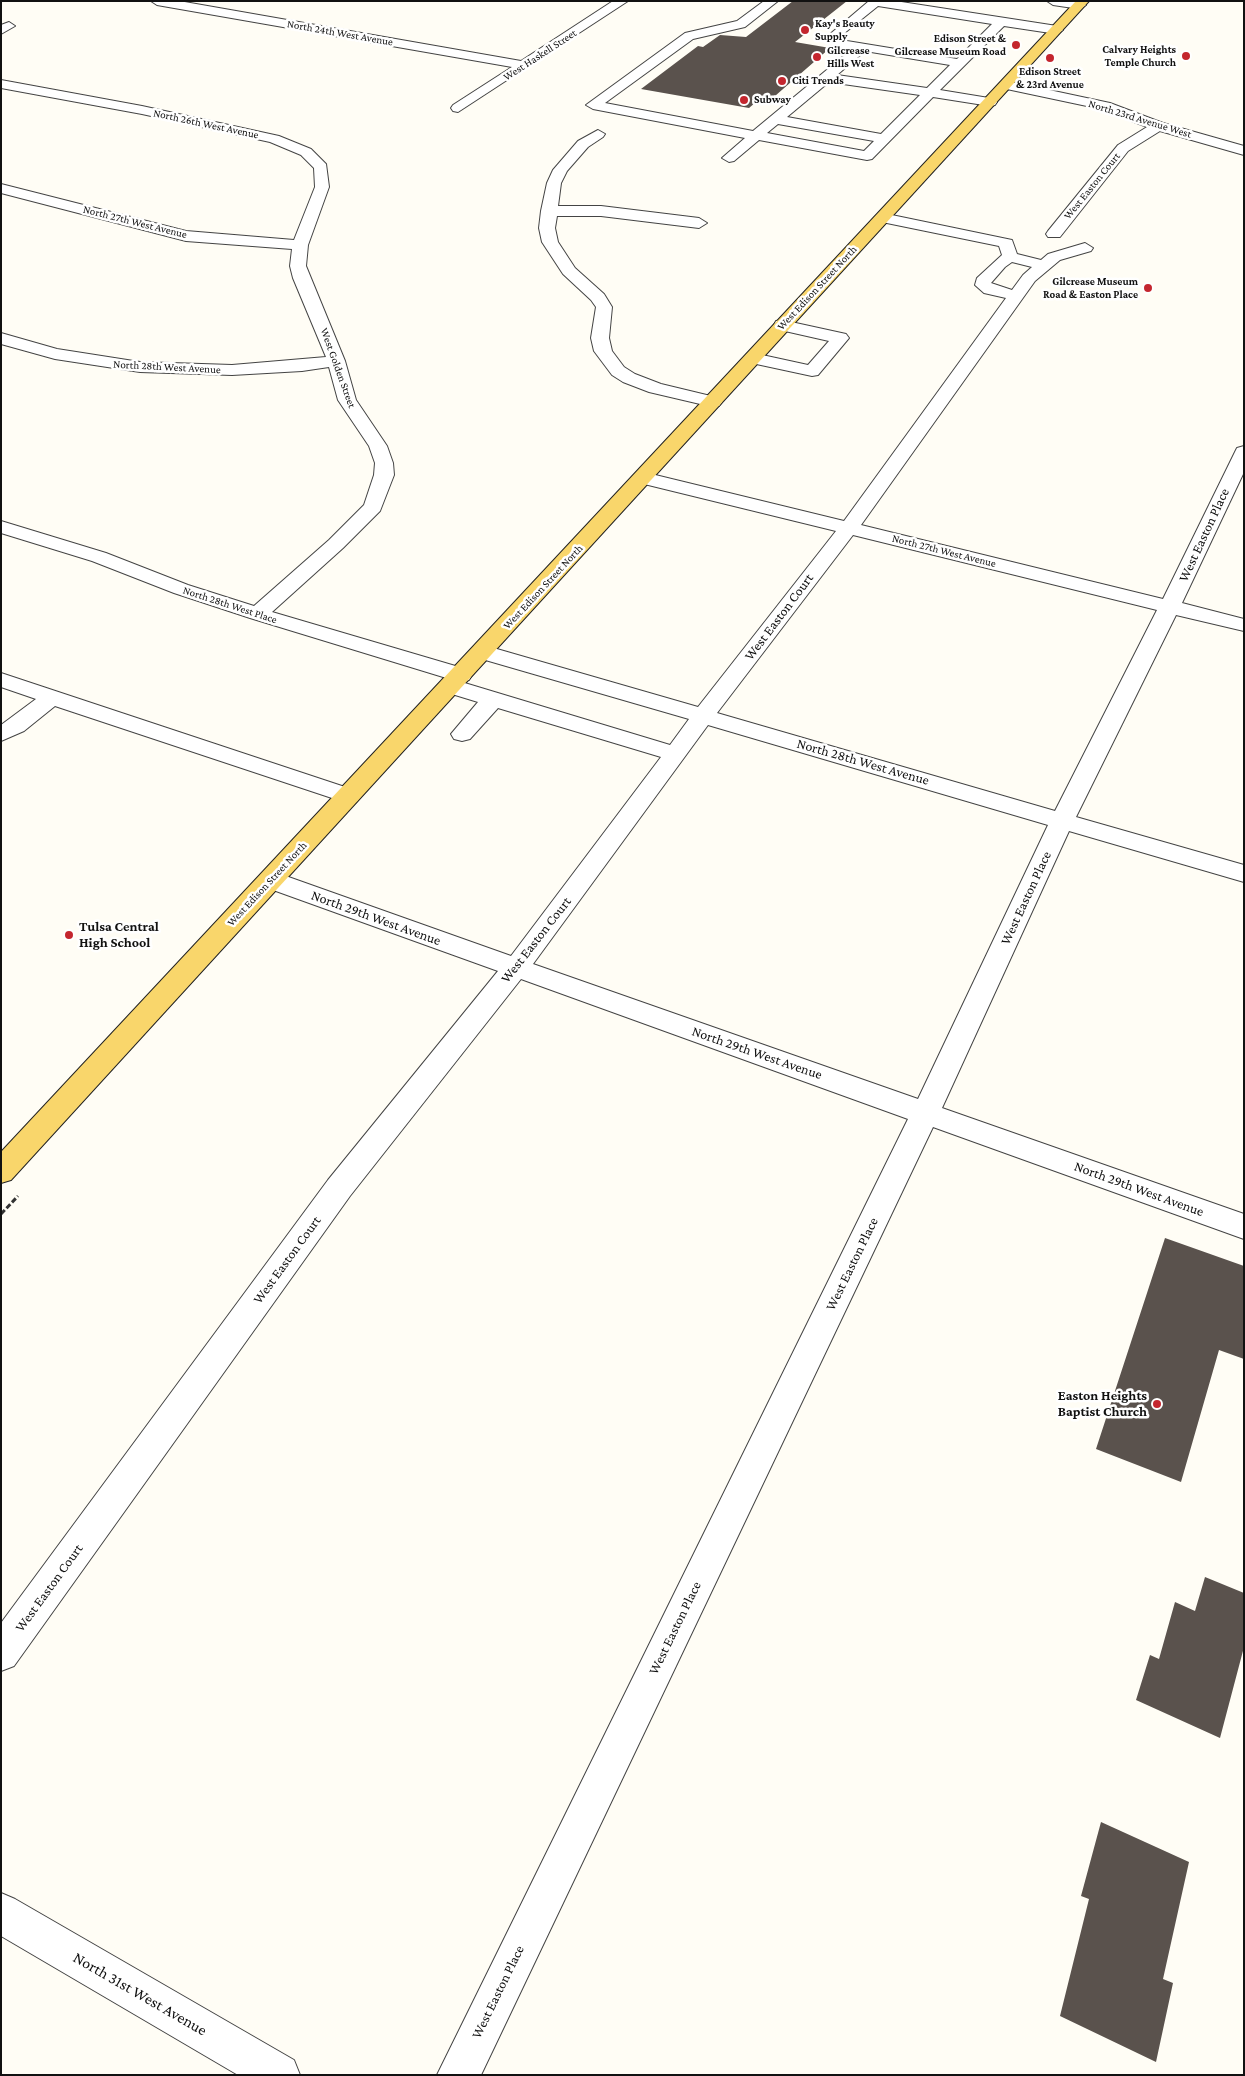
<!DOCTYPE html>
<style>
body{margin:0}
#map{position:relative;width:1245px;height:2076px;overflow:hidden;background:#fffdf5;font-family:"Crimson Pro",serif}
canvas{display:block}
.frame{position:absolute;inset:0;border:2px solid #111;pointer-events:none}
</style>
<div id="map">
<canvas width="1245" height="2076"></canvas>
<div class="frame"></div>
</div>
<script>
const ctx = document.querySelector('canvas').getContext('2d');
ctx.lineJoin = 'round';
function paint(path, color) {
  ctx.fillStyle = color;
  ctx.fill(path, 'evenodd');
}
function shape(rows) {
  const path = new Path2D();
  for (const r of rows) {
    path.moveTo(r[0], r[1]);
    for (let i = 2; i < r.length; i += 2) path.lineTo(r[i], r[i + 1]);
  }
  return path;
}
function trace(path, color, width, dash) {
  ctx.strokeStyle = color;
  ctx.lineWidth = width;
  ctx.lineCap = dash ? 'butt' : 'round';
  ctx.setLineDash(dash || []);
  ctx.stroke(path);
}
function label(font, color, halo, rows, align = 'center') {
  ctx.font = font + ' "Crimson Pro",serif';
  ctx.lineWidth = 5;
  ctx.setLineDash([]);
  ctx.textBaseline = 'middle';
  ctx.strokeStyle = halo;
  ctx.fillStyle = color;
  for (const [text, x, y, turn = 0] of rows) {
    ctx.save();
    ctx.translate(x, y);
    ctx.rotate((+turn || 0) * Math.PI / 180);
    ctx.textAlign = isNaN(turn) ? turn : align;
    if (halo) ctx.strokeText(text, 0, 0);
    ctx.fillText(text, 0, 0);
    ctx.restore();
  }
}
paint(shape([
 [793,1,847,1,795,42,830,48,775,96,762,97,749,108,641,89,698,46,703,47,720,35,746,37],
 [1165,1238,1244,1266,1244,1359,1219,1350,1181,1482,1096,1449],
 [1205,1577,1244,1593,1244,1647,1220,1738,1136,1700,1150,1655,1159,1659,1175,1602,1195,1611],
 [1101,1822,1189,1862,1163,1979,1173,1983,1156,2062,1060,2016,1089,1899,1081,1896]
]), '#5a524d');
const minor = shape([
 [151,1,179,1,521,61,613,1,628,1,458,112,453,111,451,108,453,105,512,67,157,5,151,1],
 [764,1,778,1,745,27,693,39,605,103,753,131,852,49,838,47,829,35,869,1,895,1,1057,26,1063,30,1057,34,1004,26,940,90,995,99,997,102,995,105,990,106,933,97,872,159,867,160,759,140,734,161,729,162,722,158,745,138,593,109,586,105,685,33,737,21,764,1],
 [878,6,992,24,957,59,847,41,842,35,878,6],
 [865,51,950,65,927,88,837,75,865,51],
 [829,82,920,95,881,134,787,117,829,82],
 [778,124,874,141,864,151,767,133,778,124],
 [1047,1,1079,1,1086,5,1080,9,1053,5,1047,1],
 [9,22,15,26,1,34,1,25,9,22],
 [1,80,142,106,279,136,311,149,326,164,329,187,308,245,306,266,345,361,356,400,387,446,393,463,394,475,380,511,343,548,272,612,469,670,472,675,469,680,461,682,453,680,250,618,174,593,92,561,1,533,1,521,106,553,188,585,254,606,329,540,364,505,374,475,375,463,369,446,338,400,329,367,302,371,232,375,140,372,55,359,1,344,1,333,57,349,140,362,232,365,326,357,293,278,290,266,292,249,186,241,1,193,1,184,186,231,294,240,315,187,314,168,301,155,270,142,142,114,1,88,1,80],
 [1007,81,1110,103,1163,123,1244,146,1244,155,1160,131,1128,151,1060,237,1048,237,1046,234,1048,231,1118,145,1147,127,1101,109,1002,88,1000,85,1002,82,1007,81],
 [598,130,605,134,603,137,588,147,567,171,561,183,558,206,601,206,699,218,707,223,699,228,601,216,557,216,555,228,558,242,575,268,604,294,612,307,609,338,612,351,624,367,635,374,661,384,719,398,722,402,719,406,713,407,649,392,623,382,612,375,594,351,591,338,596,307,591,300,563,274,542,242,539,228,541,211,547,183,553,170,578,141,598,130],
 [882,213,1012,240,1017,254,1041,260,1048,254,1085,243,1093,248,1091,251,1060,260,1035,281,861,525,1163,599,1235,452,1237,448,1244,446,1244,472,1182,603,1244,619,1244,631,1176,615,1076,817,1244,865,1244,882,1069,831,942,1108,1244,1214,1244,1239,933,1127,481,2075,437,2075,908,1119,521,979,350,1196,14,1666,1,1671,1,1623,328,1180,498,971,262,886,258,880,262,874,271,872,280,874,511,956,661,757,498,708,470,739,462,741,454,739,451,734,478,702,442,691,439,686,442,681,450,679,458,681,670,745,689,719,475,657,472,652,475,647,483,645,698,707,836,531,636,482,633,478,636,474,643,472,844,521,1006,298,984,293,975,285,977,278,1002,255,999,246,877,221,874,218,877,215,882,213],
 [1012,262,1032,267,1023,275,1012,290,991,283,1005,267,1012,262],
 [853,535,1157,610,1055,811,717,713,853,535],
 [708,725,1048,825,918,1099,533,964,708,725],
 [782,320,846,334,849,338,818,375,812,376,747,362,744,358,747,354,753,353,808,365,829,341,776,329,774,325,776,321,782,320],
 [1,673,357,791,361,796,357,801,349,804,341,801,55,706,24,731,1,741,1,725,36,699,1,687,1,673],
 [1,1893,15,1899,294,2060,300,2075,238,2075,1,1936,1,1893]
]);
const major = shape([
 [1076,1,1089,1,11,1180,1,1183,1,1152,1076,1]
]);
trace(minor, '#444', 2);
trace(major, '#222', 2);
trace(shape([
 [1,1214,18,1196]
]), '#333', 3, [5.5, 2.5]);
paint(minor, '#fff');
paint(major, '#f9d66b');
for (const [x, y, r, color] of [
 [805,30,5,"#c4262e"],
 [1016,45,5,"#c4262e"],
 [1186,56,5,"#c4262e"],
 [817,57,5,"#c4262e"],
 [1050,58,5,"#c4262e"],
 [782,81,5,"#c4262e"],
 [744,100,5,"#c4262e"],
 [1148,288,5,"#c4262e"],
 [69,935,5,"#c4262e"],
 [1157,1404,5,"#c4262e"]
]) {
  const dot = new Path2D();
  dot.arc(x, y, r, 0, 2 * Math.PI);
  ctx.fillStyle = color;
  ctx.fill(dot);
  trace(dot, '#fff', 2);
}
label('bold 11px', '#111', '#fff', [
 ["Kay's Beauty",815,24],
 ["Supply",815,37],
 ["Edison Street &",1006,39,"right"],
 ["Gilcrease Museum Road",1006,52,"right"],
 ["Calvary Heights",1176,50,"right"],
 ["Temple Church",1176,63,"right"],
 ["Gilcrease",827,51],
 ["Hills West",827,64],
 ["Edison Street",1050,72,"center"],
 ["& 23rd Avenue",1050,85,"center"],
 ["Citi Trends",792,81],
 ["Subway",754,100],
 ["Gilcrease Museum",1138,282,"right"],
 ["Road & Easton Place",1138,295,"right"]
], 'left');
label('11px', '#111', '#fff', [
 ["North 24th West Avenue",340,33,10],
 ["West Haskell Street",540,55,-33],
 ["North 23rd Avenue West",1140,119,17],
 ["North 26th West Avenue",206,124,12],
 ["West Easton Court",1092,186,-51],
 ["North 27th West Avenue",135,222,14],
 ["West Edison Street North",817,288,-47],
 ["North 28th West Avenue",167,367,3],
 ["West Golden Street",338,368,70],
 ["North 27th West Avenue",944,551,14],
 ["West Edison Street North",543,587,-47],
 ["North 28th West Place",230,605,18],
 ["West Edison Street North",267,884,-47]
]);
label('14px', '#111', '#fff', [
 ["West Easton Place",1204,535,-65],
 ["West Easton Court",779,617,-53],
 ["North 28th West Avenue",863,762,16],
 ["West Easton Place",1026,898,-65],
 ["North 29th West Avenue",376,918,20],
 ["West Easton Court",536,940,-52],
 ["North 29th West Avenue",757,1053,19],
 ["North 29th West Avenue",1139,1189,20],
 ["West Easton Court",287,1260,-54],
 ["West Easton Place",852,1264,-64],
 ["West Easton Court",49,1588,-54],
 ["West Easton Place",675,1628,-64],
 ["West Easton Place",498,1992,-64]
]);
label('bold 14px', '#111', '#fff', [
 ["Tulsa Central",79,927],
 ["High School",79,943],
 ["Easton Heights",1147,1396,"right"],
 ["Baptist Church",1147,1412,"right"]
], 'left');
label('16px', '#111', '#fff', [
 ["North 31st West Avenue",140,1994,30]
]);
</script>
